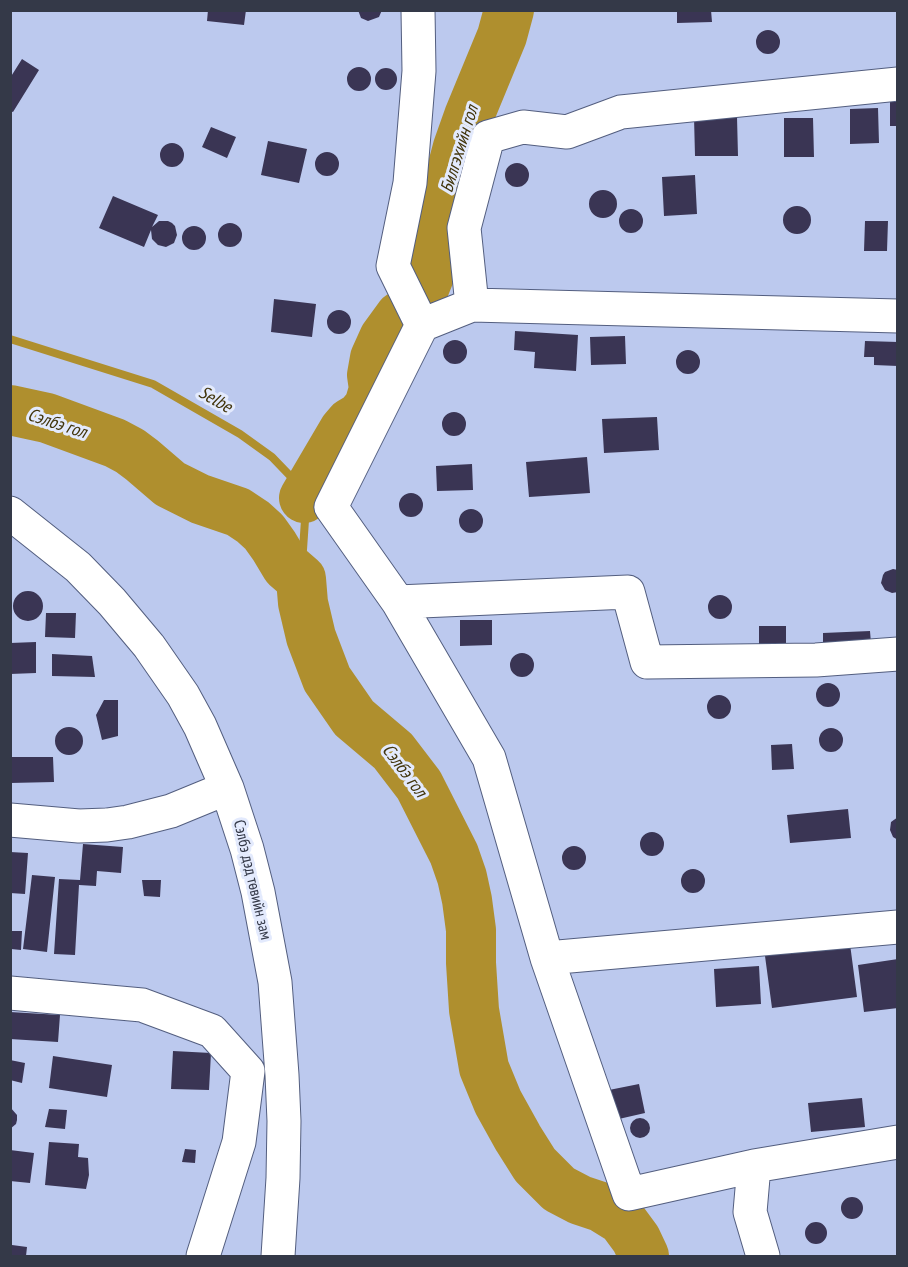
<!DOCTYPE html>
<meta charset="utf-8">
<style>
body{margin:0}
#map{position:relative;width:908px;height:1267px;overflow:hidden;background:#bcc9ee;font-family:"PT Sans Narrow",sans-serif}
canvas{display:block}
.frame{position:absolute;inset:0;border:12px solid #343948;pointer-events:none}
</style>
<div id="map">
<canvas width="908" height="1267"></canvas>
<div class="frame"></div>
</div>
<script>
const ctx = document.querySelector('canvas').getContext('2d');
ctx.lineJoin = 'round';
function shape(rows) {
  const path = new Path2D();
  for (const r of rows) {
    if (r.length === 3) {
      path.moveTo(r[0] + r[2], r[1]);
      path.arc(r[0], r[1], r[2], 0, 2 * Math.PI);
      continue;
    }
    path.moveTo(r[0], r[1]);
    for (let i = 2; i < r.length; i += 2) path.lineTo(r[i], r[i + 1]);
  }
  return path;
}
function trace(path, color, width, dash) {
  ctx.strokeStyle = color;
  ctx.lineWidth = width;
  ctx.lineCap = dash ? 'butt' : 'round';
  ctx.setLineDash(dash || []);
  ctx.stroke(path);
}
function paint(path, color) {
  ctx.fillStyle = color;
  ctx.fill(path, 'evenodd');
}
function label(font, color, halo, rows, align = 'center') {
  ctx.font = font + ' "PT Sans Narrow",sans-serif';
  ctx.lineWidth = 6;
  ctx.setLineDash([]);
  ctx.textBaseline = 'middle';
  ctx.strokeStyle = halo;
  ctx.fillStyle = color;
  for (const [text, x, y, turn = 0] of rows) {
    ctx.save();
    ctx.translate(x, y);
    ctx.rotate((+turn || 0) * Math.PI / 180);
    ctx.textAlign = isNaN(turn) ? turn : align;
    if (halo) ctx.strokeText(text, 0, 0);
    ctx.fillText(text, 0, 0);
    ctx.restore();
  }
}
trace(shape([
 [10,339,153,384,240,434,272,457,297,483,304,498,305,520,301,579]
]), '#af8f2e', 8);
trace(shape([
 [423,291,431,271,449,181,458,147,469,116,502,36,509,10],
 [10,410,47,418,115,443,130,451,142,460,170,484,200,499,238,512,253,522,264,532,274,546,286,566,301,579,303,603,311,637,327,679,354,718,393,751,419,785,454,854,462,877,467,900,471,930,471,963,474,1010,484,1068,498,1102,518,1138,535,1165,559,1189,580,1200,601,1207,622,1220,636,1239,644,1256],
 [304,498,344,430,350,423,360,417,369,406,374,389,372,375,375,358,384,338,400,316]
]), '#af8f2e', 50);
paint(shape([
 [208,10,246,10,244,25,207,21],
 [358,10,382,10,379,17,368,21,361,18],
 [677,10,711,10,712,22,677,23],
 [768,42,12],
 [22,59,39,70,13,112,10,111,10,78],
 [359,79,12],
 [386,79,11],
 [890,102,898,102,898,126,890,126],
 [878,108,879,143,850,144,850,109],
 [694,117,737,117,738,156,695,156],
 [784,118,813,118,814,157,784,157],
 [211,127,236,137,227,158,202,147],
 [268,141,307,149,299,183,261,175],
 [172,155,12],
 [327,164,12],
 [517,175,12],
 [695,175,697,214,664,216,662,177],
 [603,204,14],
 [113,196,158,215,152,227,159,221,168,221,172,223,175,226,177,235,174,243,166,247,158,245,152,239,151,230,144,247,99,228],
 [797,220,14],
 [631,221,12],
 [865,221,888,221,887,251,864,251],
 [230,235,12],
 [194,238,12],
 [274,299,316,304,312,337,271,332],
 [339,322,12],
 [515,331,578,335,576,371,534,368,535,352,514,350],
 [625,336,626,364,591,365,590,337],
 [455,352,12],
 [865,341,898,342,898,366,874,365,874,357,864,357],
 [688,362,12],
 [454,424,12],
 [657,417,659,450,604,453,602,419],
 [587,457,590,493,529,497,526,462],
 [472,464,473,490,437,491,436,466],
 [411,505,12],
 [471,521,12],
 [893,569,898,570,898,592,892,593,885,590,881,583,883,575,885,572],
 [28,606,15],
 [720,607,12],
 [46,613,76,613,75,638,45,637],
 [460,620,492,620,492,645,460,646],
 [759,626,786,626,786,644,759,644],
 [870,631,871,643,823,645,823,633],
 [36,642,36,673,10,674,10,643],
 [522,665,12],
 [52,654,92,656,95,677,52,676],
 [828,695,12],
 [719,707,12],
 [104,700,118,700,118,736,102,740,96,715],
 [69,741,14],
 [831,740,12],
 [792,744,794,769,772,770,771,745],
 [10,757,53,757,54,782,10,783],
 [848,809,851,838,790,843,787,815],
 [898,817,898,840,893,837,890,830,891,822],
 [652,844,12],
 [83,844,123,847,121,873,97,871,96,886,79,885,75,955,54,954,59,879,80,880],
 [574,858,12],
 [10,852,28,853,25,894,10,893],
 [693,881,12],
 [32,875,55,877,47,952,23,949],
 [142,880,161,880,160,897,144,896],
 [12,931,22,931,21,950,11,949],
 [850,944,857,997,772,1008,765,956],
 [898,959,898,1008,864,1012,858,965],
 [759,966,761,1004,716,1007,714,969],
 [10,1012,60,1015,58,1042,10,1039],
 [173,1051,211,1053,209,1090,171,1089],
 [53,1056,112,1065,107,1097,49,1088],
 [10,1060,25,1063,22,1083,10,1080],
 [639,1084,645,1113,610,1121,604,1091],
 [862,1098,865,1127,811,1132,808,1103],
 [10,1107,17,1115,17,1120,16,1124,10,1129],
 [49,1109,67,1110,65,1129,45,1127],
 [640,1128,10],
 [49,1142,79,1144,78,1157,88,1158,89,1175,86,1189,45,1185],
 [185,1149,196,1150,195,1163,182,1162],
 [10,1150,34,1153,30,1183,10,1181],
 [852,1208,11],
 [816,1233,11],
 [12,1245,27,1247,26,1256,12,1255]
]), '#3a3554');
const minor = shape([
 [418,10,419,71,410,183,393,266,422,325],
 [472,305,464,228,488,137,523,127,567,132,621,112,898,84],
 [898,316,472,305,422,325,331,507,398,602,489,758,547,958,629,1194,754,1166,898,1142],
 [10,513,78,567,112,602,149,646,183,695,200,726,227,788,247,849,258,892,275,982,282,1075,284,1121,283,1178,278,1256],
 [398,602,628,592,647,662,816,660,898,654],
 [10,820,79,826,107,825,128,822,171,811,227,788],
 [547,958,898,927],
 [10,993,142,1005,212,1031,248,1071,239,1142,203,1256],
 [754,1166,750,1212,763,1256]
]);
trace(minor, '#535e7f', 35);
trace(minor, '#fff', 33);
label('16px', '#343948', '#e3eafd', [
 ["Сэлбэ дэд төвийн зам",252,880,77]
]);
label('italic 18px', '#42350c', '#e3eafd', [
 ["Билгэхийн гол",460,149,-73],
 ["Selbe",215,400,30],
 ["Сэлбэ гол",57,424,18],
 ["Сэлбэ гол",404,771,53]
]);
</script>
